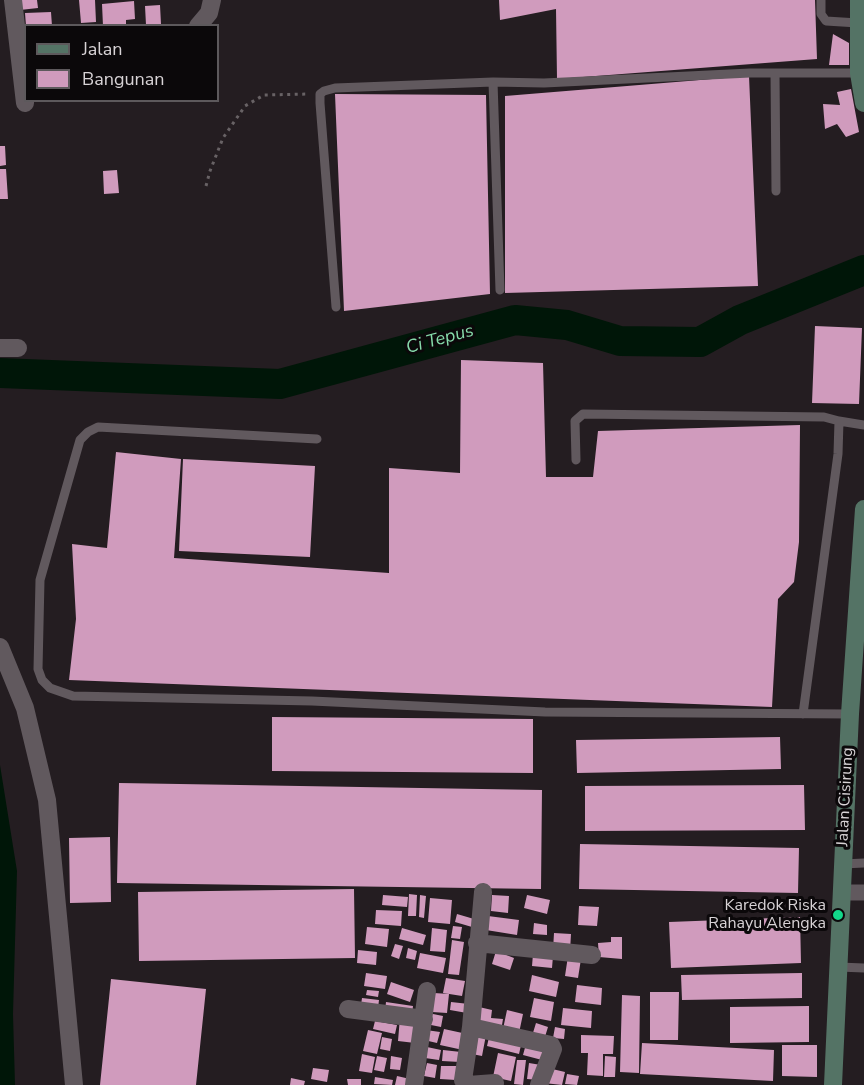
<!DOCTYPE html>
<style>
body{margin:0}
#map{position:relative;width:864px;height:1085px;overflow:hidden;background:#241d21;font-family:"Nunito Sans",sans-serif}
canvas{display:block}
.legend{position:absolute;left:24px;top:24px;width:195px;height:78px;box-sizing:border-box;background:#0b080a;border:2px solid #5d595c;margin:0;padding:8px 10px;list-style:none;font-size:18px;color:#d8d3d6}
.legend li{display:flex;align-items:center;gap:12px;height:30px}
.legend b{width:30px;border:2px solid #5d595c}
</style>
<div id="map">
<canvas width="864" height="1085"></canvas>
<ul class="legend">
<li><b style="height:8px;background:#547365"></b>Jalan</li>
<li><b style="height:16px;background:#d09bbd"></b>Bangunan</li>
</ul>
</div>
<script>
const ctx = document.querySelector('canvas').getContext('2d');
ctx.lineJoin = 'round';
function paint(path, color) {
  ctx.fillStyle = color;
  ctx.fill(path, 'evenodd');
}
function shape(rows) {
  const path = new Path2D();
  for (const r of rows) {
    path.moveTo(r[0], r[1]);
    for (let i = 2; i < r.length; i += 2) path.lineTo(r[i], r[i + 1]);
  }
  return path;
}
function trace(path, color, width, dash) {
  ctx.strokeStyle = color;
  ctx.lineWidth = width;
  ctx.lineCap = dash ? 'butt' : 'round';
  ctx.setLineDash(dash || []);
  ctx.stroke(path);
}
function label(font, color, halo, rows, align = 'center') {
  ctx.font = font + ' "Nunito Sans",sans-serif';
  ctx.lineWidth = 6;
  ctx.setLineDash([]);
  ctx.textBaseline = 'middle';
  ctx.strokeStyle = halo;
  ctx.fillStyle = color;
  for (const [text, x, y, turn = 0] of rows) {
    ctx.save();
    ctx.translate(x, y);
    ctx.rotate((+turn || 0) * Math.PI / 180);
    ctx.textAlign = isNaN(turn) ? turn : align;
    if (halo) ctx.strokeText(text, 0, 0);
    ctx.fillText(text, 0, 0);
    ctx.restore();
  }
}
paint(shape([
 [0,765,17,871,13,1014,15,1085,0,1085]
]), '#001608');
trace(shape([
 [0,373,280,384,515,320,567,325,620,341,700,342,740,320,864,270]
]), '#001608', 30);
paint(shape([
 [19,0,37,0,38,8,20,10],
 [79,0,95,0,96,22,81,23],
 [499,0,815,0,817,59,557,79,556,9,500,20],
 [134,1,135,19,126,20,126,26,103,26,102,4],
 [160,5,161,24,146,25,145,6],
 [51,12,52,26,26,26,25,13],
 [833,34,849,43,849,65,829,65],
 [749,76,758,286,505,293,505,96],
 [851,89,859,132,846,137,837,124,825,129,823,104,840,105,837,92],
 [335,94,486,95,490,294,344,311],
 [0,146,5,146,6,165,0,166],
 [0,169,6,169,8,199,0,199],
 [117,170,119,193,104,194,103,171],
 [815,326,862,328,859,404,812,403],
 [461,360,543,363,546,477,593,477,598,431,800,425,799,542,794,582,778,599,772,707,69,680,76,619,72,544,107,548,116,452,181,459,174,558,389,573,389,468,460,473],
 [183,459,315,466,310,557,179,551],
 [272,717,533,719,533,773,272,771],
 [780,737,781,769,577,773,576,740],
 [119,783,542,790,541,889,117,883],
 [804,785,805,830,585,831,585,786],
 [110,837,111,902,70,903,69,838],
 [580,844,799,848,798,893,579,889],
 [354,889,355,958,139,961,138,892],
 [409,894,417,895,416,916,408,916],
 [383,895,408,897,407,907,382,905],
 [420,895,426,896,424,918,419,917],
 [492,895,509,896,508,913,491,911],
 [527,895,550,900,547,914,524,908],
 [430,898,452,900,450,924,428,922],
 [579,906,599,907,597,926,578,925],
 [376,910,402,911,401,926,375,924],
 [457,914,474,919,472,927,455,922],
 [488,916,519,920,517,935,486,930],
 [800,917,801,963,671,968,669,922],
 [534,923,547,925,547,935,533,934],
 [453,926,462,927,460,939,451,938],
 [367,927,389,929,387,947,365,944],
 [402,928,426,935,423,945,399,939],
 [432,928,447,930,445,952,430,951],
 [554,933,571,934,570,951,553,950],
 [611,937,622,937,622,959,599,957,598,943,611,942],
 [452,940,464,942,459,975,448,974],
 [395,944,403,946,399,959,391,956],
 [408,948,417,951,415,960,406,958],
 [358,950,377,952,376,965,357,963],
 [496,951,514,958,510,970,492,964],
 [420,953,446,958,443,973,417,968],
 [533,954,553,956,552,968,532,966],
 [568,956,581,959,578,978,565,976],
 [366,973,387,976,385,989,364,986],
 [802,973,802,998,682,1000,681,975],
 [532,975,559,982,556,997,529,991],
 [446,978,465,981,462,996,443,993],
 [111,979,206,989,196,1085,100,1085],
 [391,982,414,990,410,1002,387,994],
 [577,985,602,988,601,1005,575,1002],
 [367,990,379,991,378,997,366,995],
 [650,992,679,992,678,1040,650,1040],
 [434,993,449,994,447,1013,432,1012],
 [622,995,640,996,639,1073,620,1072],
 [362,998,379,1000,378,1008,361,1005],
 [534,998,554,1002,551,1021,530,1017],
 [386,1002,413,1006,412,1015,385,1011],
 [451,1002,469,1004,467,1013,450,1010],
 [809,1006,809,1042,730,1043,730,1007],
 [479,1007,492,1010,491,1018,503,1019,501,1031,476,1027],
 [563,1008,592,1011,591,1028,561,1025],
 [507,1010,523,1014,519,1033,503,1029],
 [428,1013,443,1016,441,1027,426,1024],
 [400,1017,418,1019,415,1043,398,1041],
 [375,1021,397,1025,395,1034,373,1029],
 [536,1023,548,1027,544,1040,532,1036],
 [555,1027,565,1029,564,1039,553,1038],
 [444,1029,467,1034,463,1050,440,1045],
 [368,1030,382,1033,377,1054,363,1051],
 [426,1030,440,1032,437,1043,424,1040],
 [476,1033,486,1035,482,1056,472,1054],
 [490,1033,522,1041,519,1054,487,1046],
 [581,1035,614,1036,613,1054,603,1054,603,1076,587,1075,588,1053,581,1053],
 [382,1037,392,1039,390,1051,380,1049],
 [642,1043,774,1050,773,1081,640,1074],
 [526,1044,545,1048,542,1060,523,1055],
 [782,1045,817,1045,817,1077,782,1076],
 [427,1047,441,1050,439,1060,425,1058],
 [443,1050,461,1052,460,1062,442,1061],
 [498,1053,516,1057,511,1081,493,1077],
 [362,1054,375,1057,372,1073,359,1071],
 [377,1056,387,1058,384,1072,374,1070],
 [391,1056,402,1058,400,1070,390,1069],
 [605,1056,616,1057,615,1077,604,1077],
 [517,1060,526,1060,523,1085,514,1084],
 [427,1063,437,1065,435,1078,424,1076],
 [529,1063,541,1065,539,1080,527,1079],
 [441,1066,457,1066,456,1080,440,1079],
 [313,1068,329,1070,327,1082,311,1079],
 [548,1068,565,1072,562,1085,544,1083],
 [567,1074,579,1076,577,1085,565,1084],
 [397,1076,410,1079,408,1085,395,1085],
 [375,1077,393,1080,392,1085,374,1084],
 [291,1078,305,1081,304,1085,290,1085],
 [347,1079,361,1079,361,1085,348,1085]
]), '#d09bbd');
trace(shape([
 [206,186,210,171,223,138,245,106,264,95,309,94]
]), '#686265', 3, [3, 4.5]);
trace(shape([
 [821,0,821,14,826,21,858,23],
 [775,73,776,191],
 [493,82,500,290],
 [336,307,320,103,320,94,324,91,335,88,493,82,544,83,750,73,859,73],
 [839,421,864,425],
 [317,439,98,427,88,432,80,440,40,580,38,669,42,680,50,688,73,696,312,701,545,712,850,714],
 [576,460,575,421,583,414,824,417,839,421,838,454,803,714],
 [843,864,864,863],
 [841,889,864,889],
 [841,896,864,896],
 [839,967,864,968]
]), '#61595e', 9);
trace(shape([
 [13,0,25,103],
 [198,26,209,13,212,0],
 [0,348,18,348],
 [0,647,25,708,47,800,74,1085],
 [483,892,471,1027,463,1080,468,1085,495,1083],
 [477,943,592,955],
 [348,1009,424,1019],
 [471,1027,551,1045,553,1049,539,1085],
 [414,1085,427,991]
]), '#61595e', 18);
trace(shape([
 [859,0,859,73,864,103],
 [833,1085,850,714,864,509]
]), '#547365', 18);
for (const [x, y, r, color] of [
 [838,915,6,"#12d98a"]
]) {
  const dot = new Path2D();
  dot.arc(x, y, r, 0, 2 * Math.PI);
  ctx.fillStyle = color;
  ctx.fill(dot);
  trace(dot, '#0b080a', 2);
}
label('16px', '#d8d3d6', '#0b080a', [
 ["Jalan Cisirung",846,797,-87]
]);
label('16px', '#d8d3d6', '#0b080a', [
 ["Karedok Riska",826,906],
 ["Rahayu Alengka",826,924]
], 'right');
label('italic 18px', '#86daaa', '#0b080a', [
 ["Ci Tepus",440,340,-15]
]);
</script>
